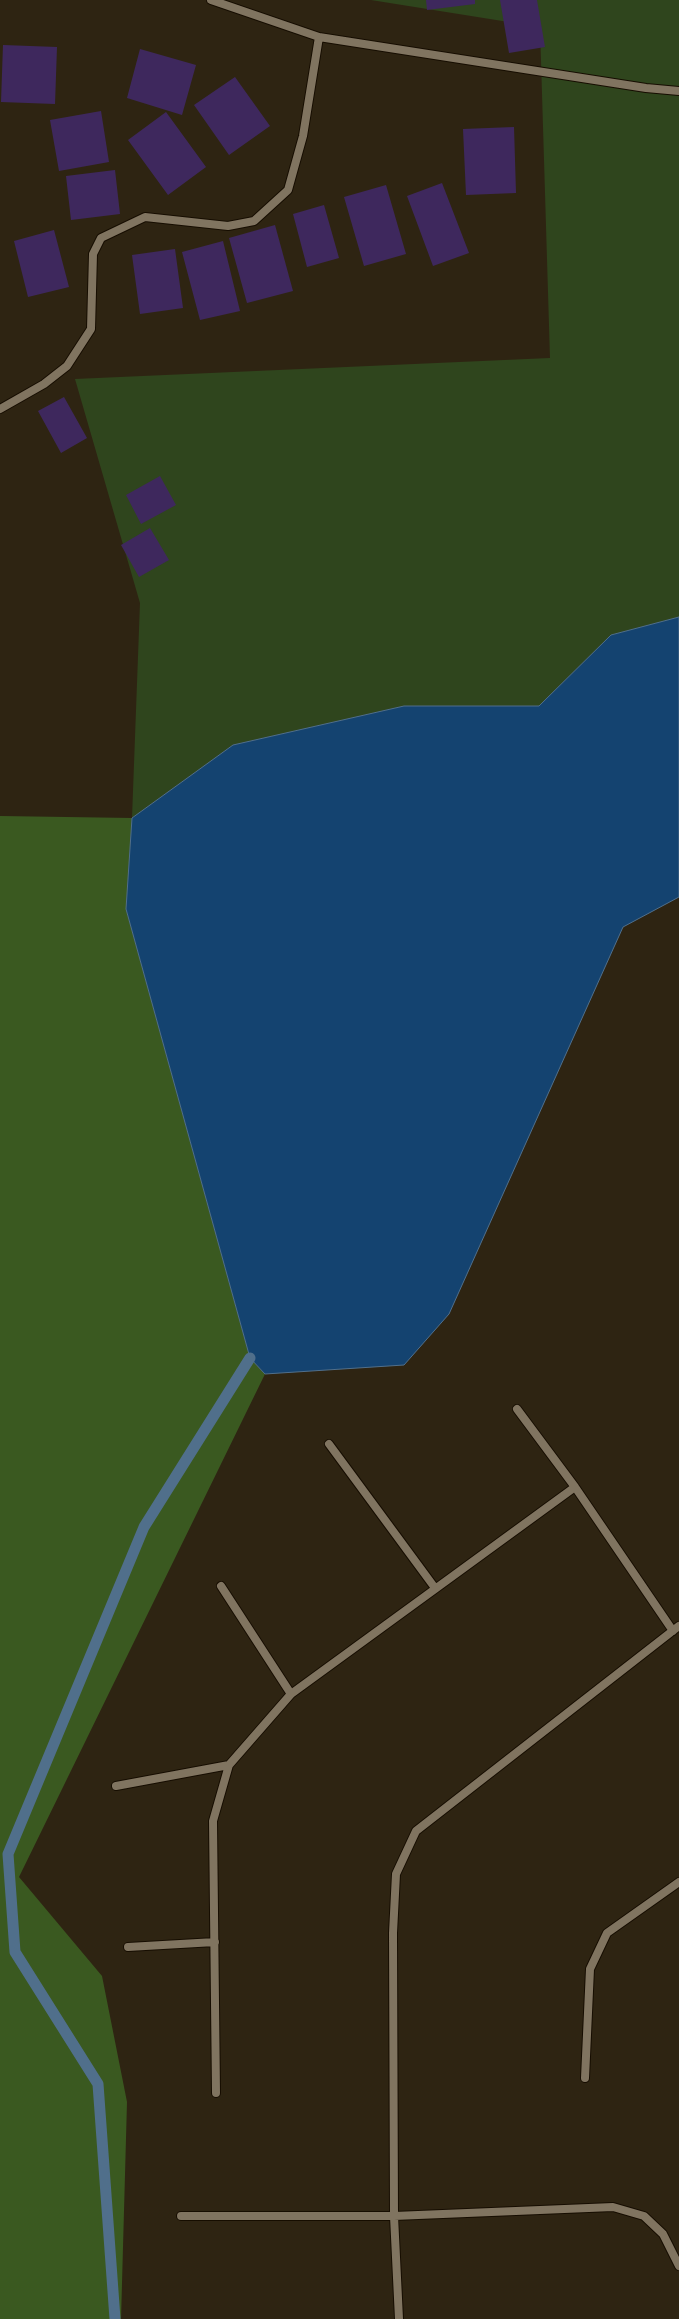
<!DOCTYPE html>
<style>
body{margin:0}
canvas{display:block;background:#2e2412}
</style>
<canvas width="679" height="2319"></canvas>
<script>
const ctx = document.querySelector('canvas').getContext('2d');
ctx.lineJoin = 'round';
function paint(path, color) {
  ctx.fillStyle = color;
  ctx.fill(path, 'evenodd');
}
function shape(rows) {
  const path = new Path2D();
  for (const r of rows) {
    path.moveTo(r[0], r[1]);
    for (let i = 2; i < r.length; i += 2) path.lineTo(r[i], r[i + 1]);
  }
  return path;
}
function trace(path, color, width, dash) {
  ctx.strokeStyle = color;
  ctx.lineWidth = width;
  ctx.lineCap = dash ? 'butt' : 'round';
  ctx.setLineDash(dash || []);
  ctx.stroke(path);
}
paint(shape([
 [371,0,679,0,679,617,611,635,539,706,404,706,233,745,132,818,140,603,75,379,550,358,540,27]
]), '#2f451d');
paint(shape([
 [0,816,132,818,126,909,250,1358,265,1374,19,1877,102,1976,127,2102,121,2319,0,2319]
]), '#3a5920');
const water = shape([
 [679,617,679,897,623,927,449,1314,404,1365,265,1374,250,1358,126,909,132,818,233,745,404,706,539,706,611,635,679,617]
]);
paint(water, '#144370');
trace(water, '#506f8b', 1);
trace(shape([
 [115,2319,98,2084,15,1952,8,1854,144,1527,250,1358]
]), '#506f8b', 11);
paint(shape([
 [426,0,475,0,475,4,427,10],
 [500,0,537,0,545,47,509,53],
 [3,45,57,47,55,104,1,102],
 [140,49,196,65,182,115,127,98],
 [235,77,270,126,229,155,194,105],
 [101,111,109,162,59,171,50,120],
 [166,112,206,167,168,195,128,140],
 [514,127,516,193,466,195,463,129],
 [115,170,120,214,71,220,66,176],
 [442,183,469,253,433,266,407,196],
 [386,185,406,254,364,266,344,197],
 [324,205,339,258,307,267,293,214],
 [275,225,293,291,247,303,229,238],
 [54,230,69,287,28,297,14,241],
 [223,241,240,311,200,320,182,252],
 [175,249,183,308,140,314,132,255],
 [64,397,87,438,61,453,38,411],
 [160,476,176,505,141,524,126,495],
 [150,528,169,560,139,577,121,545]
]), '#3e285d');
const minor = shape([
 [211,0,319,37,646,88,679,91],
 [0,409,44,384,67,366,91,329,93,254,101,238,145,217,228,226,254,221,288,190,303,136,319,37],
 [517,1409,575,1487],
 [329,1444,435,1588],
 [221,1586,291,1694],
 [116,1786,229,1765],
 [128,1947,215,1942],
 [585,2078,590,1969,607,1933,679,1882],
 [216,2093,213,1821,229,1765,291,1694,575,1487,673,1631],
 [181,2216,394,2216,613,2207,644,2216,663,2234,679,2266],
 [399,2319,394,2216,393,1933,396,1874,416,1831,679,1626]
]);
trace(minor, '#160d00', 10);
trace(minor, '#807460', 8);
</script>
